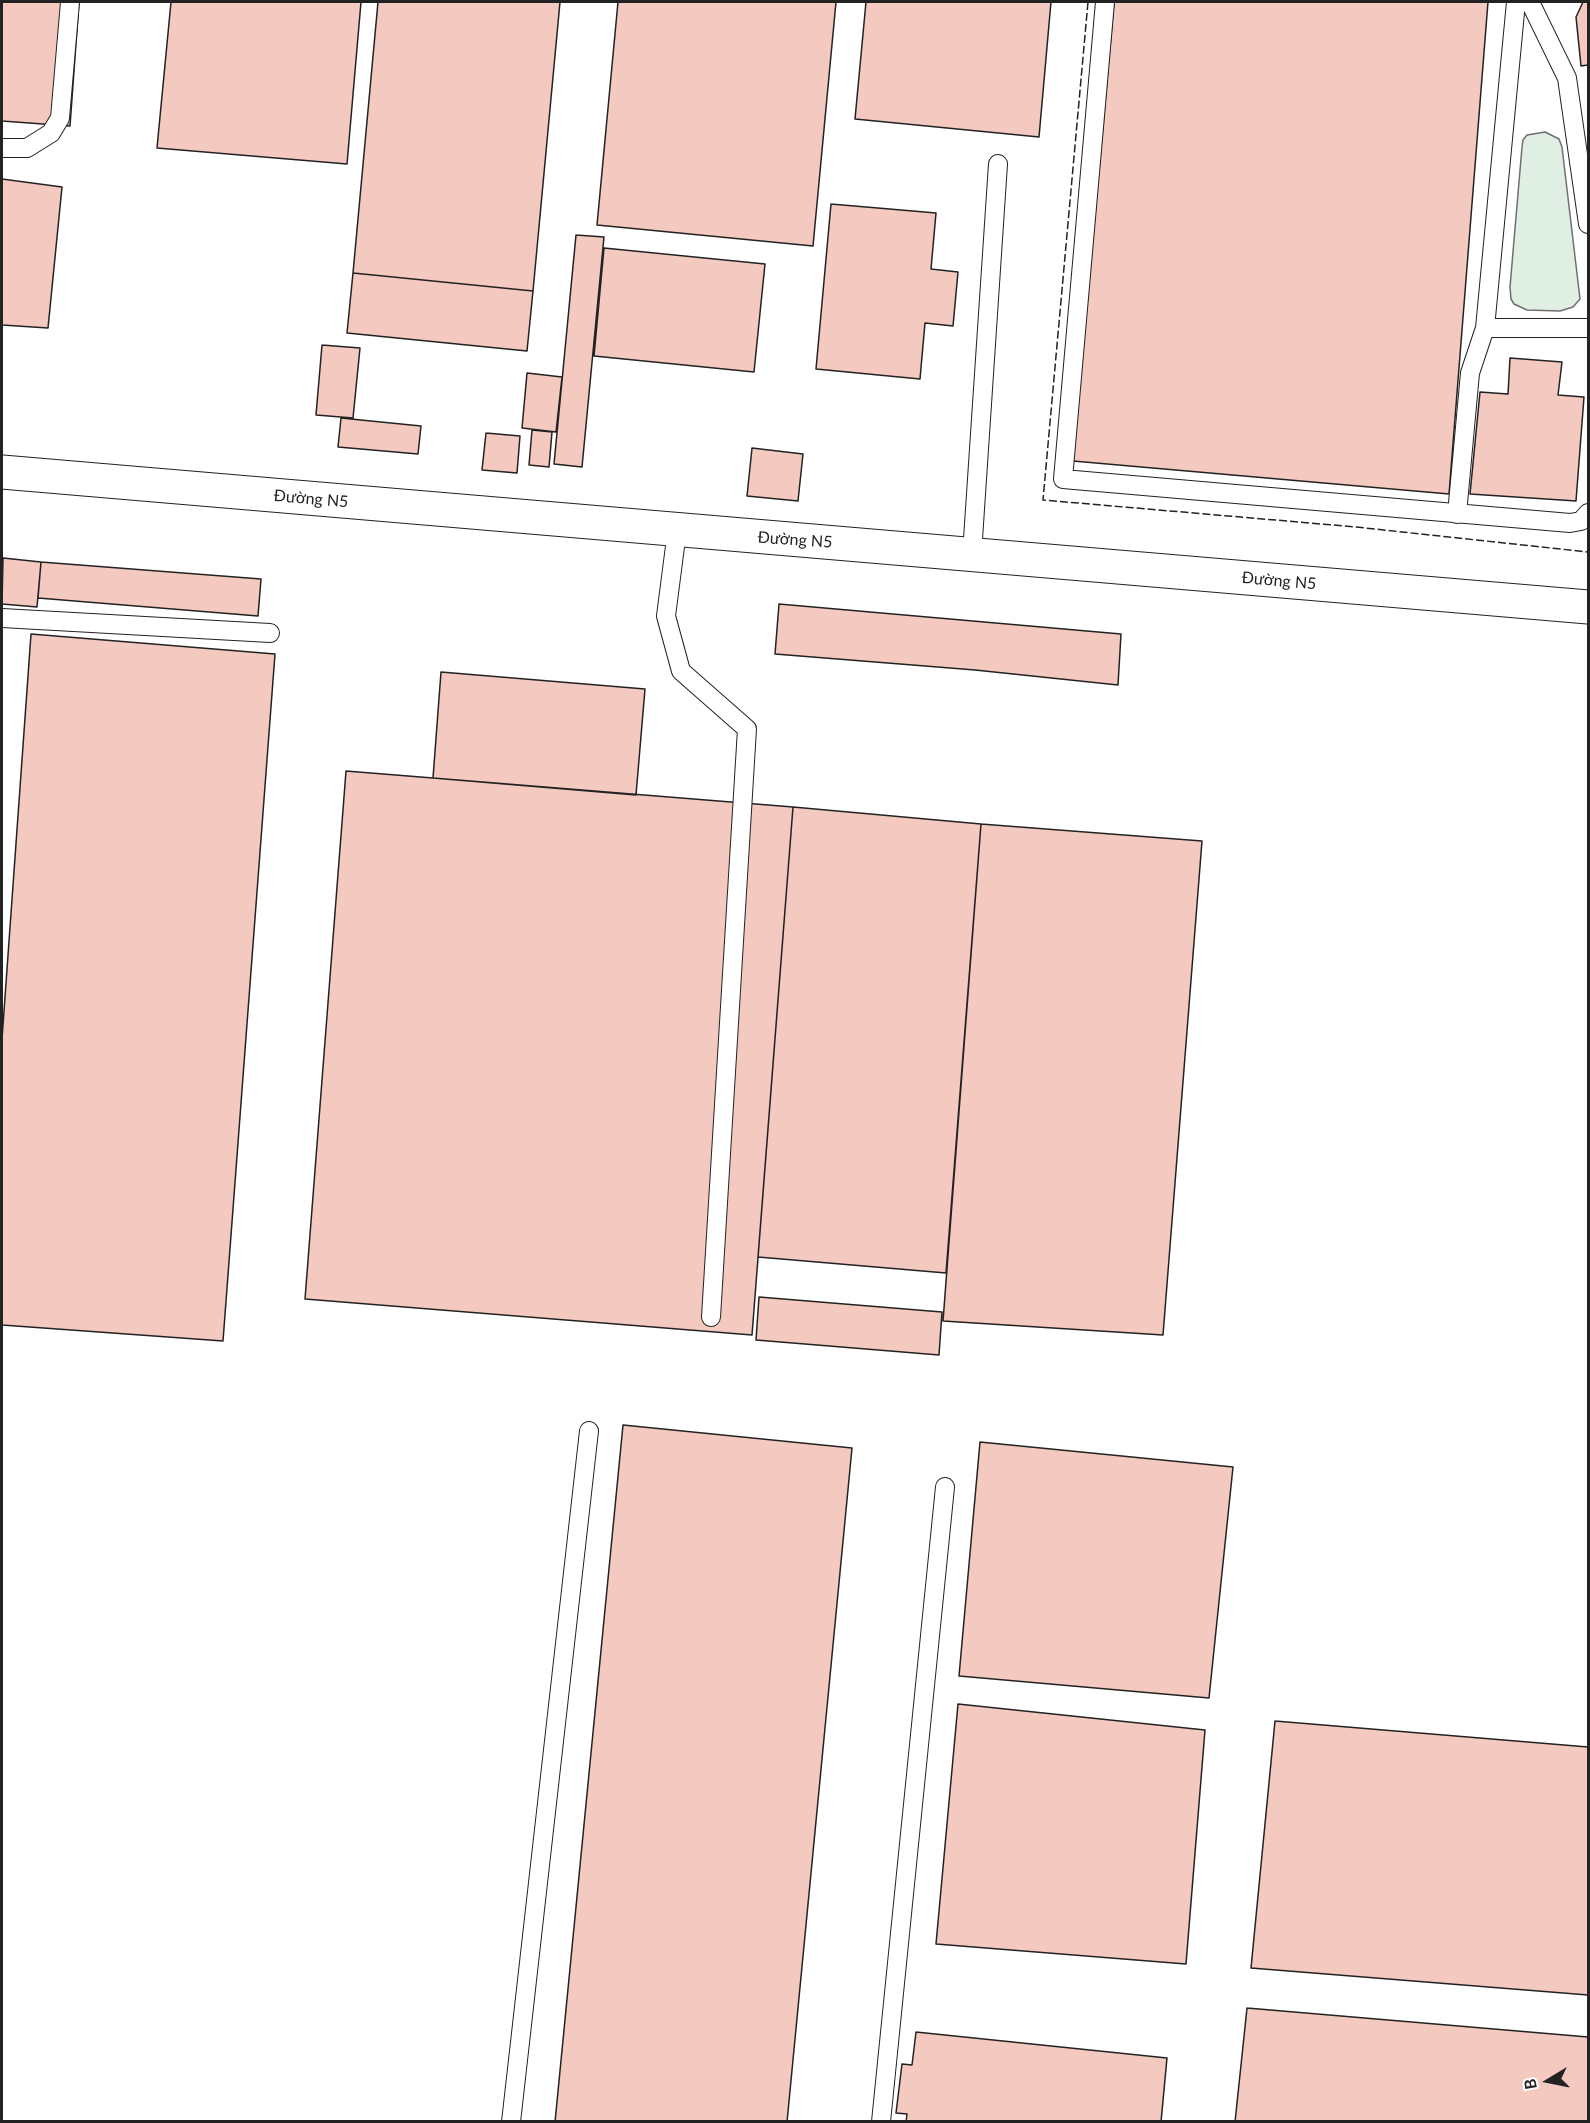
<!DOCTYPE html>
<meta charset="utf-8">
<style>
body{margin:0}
#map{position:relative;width:1590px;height:2123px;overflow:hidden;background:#fff;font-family:Lato,sans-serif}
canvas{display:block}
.frame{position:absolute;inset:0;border:3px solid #222;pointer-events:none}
.north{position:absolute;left:1518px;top:2051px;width:60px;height:60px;-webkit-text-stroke:4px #fff;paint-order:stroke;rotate:260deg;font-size:16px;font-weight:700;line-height:24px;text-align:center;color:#222}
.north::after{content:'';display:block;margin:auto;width:21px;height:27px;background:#222;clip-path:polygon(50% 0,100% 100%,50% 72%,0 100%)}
</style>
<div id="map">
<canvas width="1590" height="2123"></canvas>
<div class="frame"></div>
<div class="north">B</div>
</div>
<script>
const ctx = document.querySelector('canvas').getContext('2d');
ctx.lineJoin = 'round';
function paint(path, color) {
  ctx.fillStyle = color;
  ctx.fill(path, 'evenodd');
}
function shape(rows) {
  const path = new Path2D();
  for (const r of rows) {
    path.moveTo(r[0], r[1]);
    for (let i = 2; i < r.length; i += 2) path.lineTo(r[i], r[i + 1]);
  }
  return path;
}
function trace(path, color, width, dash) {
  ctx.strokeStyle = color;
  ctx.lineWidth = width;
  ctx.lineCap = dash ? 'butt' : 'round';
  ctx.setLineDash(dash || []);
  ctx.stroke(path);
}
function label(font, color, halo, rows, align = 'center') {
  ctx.font = font + ' Lato,sans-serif';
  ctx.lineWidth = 4.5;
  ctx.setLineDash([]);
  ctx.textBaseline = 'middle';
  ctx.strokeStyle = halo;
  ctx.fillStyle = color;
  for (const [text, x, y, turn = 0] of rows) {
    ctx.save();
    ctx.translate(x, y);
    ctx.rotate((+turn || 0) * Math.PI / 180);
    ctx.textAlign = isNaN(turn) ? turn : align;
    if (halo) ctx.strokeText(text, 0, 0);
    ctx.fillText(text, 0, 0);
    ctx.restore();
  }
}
const green = shape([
 [1545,132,1559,139,1562,147,1580,299,1573,307,1560,311,1527,310,1514,304,1511,299,1510,287,1522,147,1523,140,1527,135,1545,132]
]);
paint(green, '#e0efe3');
trace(green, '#6f6f6f', 1.5);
const building = shape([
 [2,2,79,2,70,126,2,121,2,2],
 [171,2,361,2,347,164,157,148,171,2],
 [378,2,560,2,533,291,353,273,378,2],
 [618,2,836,2,813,246,597,225,618,2],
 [866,2,1051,2,1039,137,855,119,866,2],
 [1114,2,1488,2,1449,494,1073,461,1114,2],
 [1583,2,1588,2,1588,65,1581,66,1576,17,1583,2],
 [2,179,62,187,48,328,2,325,2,179],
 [831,204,936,213,931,269,958,272,953,326,925,323,920,379,816,369,831,204],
 [576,235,604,237,582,467,554,464,576,235],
 [604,248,765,264,754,372,594,356,604,248],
 [353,273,533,291,527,351,347,333,353,273],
 [322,345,360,348,353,418,316,415,322,345],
 [1510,358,1562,362,1558,395,1584,397,1576,501,1470,494,1480,392,1508,394,1510,358],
 [527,373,562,377,556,432,522,428,527,373],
 [341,418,421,426,418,454,338,447,341,418],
 [532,430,552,432,549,467,529,465,532,430],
 [486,433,520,436,517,473,482,470,486,433],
 [752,448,803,454,798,501,747,496,752,448],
 [3,558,41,562,37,607,2,604,3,558],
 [41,562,261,579,258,616,38,598,41,562],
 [779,604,1121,634,1118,685,975,670,775,654,779,604],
 [31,634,275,654,223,1341,2,1325,2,1039,31,634],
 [441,672,645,689,636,795,433,778,441,672],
 [346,771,793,807,752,1335,305,1299,346,771],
 [793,807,981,824,946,1273,758,1257,793,807],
 [981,824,1202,841,1163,1335,943,1321,981,824],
 [759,1297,942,1312,939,1355,756,1340,759,1297],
 [623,1425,852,1448,787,2122,555,2122,623,1425],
 [980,1442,1233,1467,1209,1698,959,1676,980,1442],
 [958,1704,1205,1730,1186,1964,936,1944,958,1704],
 [1275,1721,1588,1747,1588,1995,1251,1968,1275,1721],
 [1247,2008,1588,2037,1588,2122,1235,2122,1247,2008],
 [916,2032,1167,2058,1161,2122,906,2122,907,2114,896,2113,902,2064,912,2065,916,2032]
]);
paint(building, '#f3c9c0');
trace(building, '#222', 1.5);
const service = shape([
 [1105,2,1063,479,1570,523,1581,521,1588,513],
 [1530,2,1567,78,1588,224],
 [2,148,27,148,51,133,60,118,70,2],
 [1485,328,1588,328],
 [1457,514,1470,373,1485,328,1516,2],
 [677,531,666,616,681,671,747,729,711,1317],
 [972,554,998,164],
 [2,618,270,633],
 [511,2122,589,1431],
 [881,2122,945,1487]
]);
const minor = shape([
 [2,472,1588,607]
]);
trace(service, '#222', 20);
trace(minor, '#222', 35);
trace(service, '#fff', 18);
trace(minor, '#fff', 33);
trace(shape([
 [1088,2,1043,500,1356,527,1588,552]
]), '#222', 1.5, [8, 3]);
label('16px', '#222', '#fff', [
 ["Đường N5",311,499,5],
 ["Đường N5",795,540,4],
 ["Đường N5",1279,581,5]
]);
</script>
